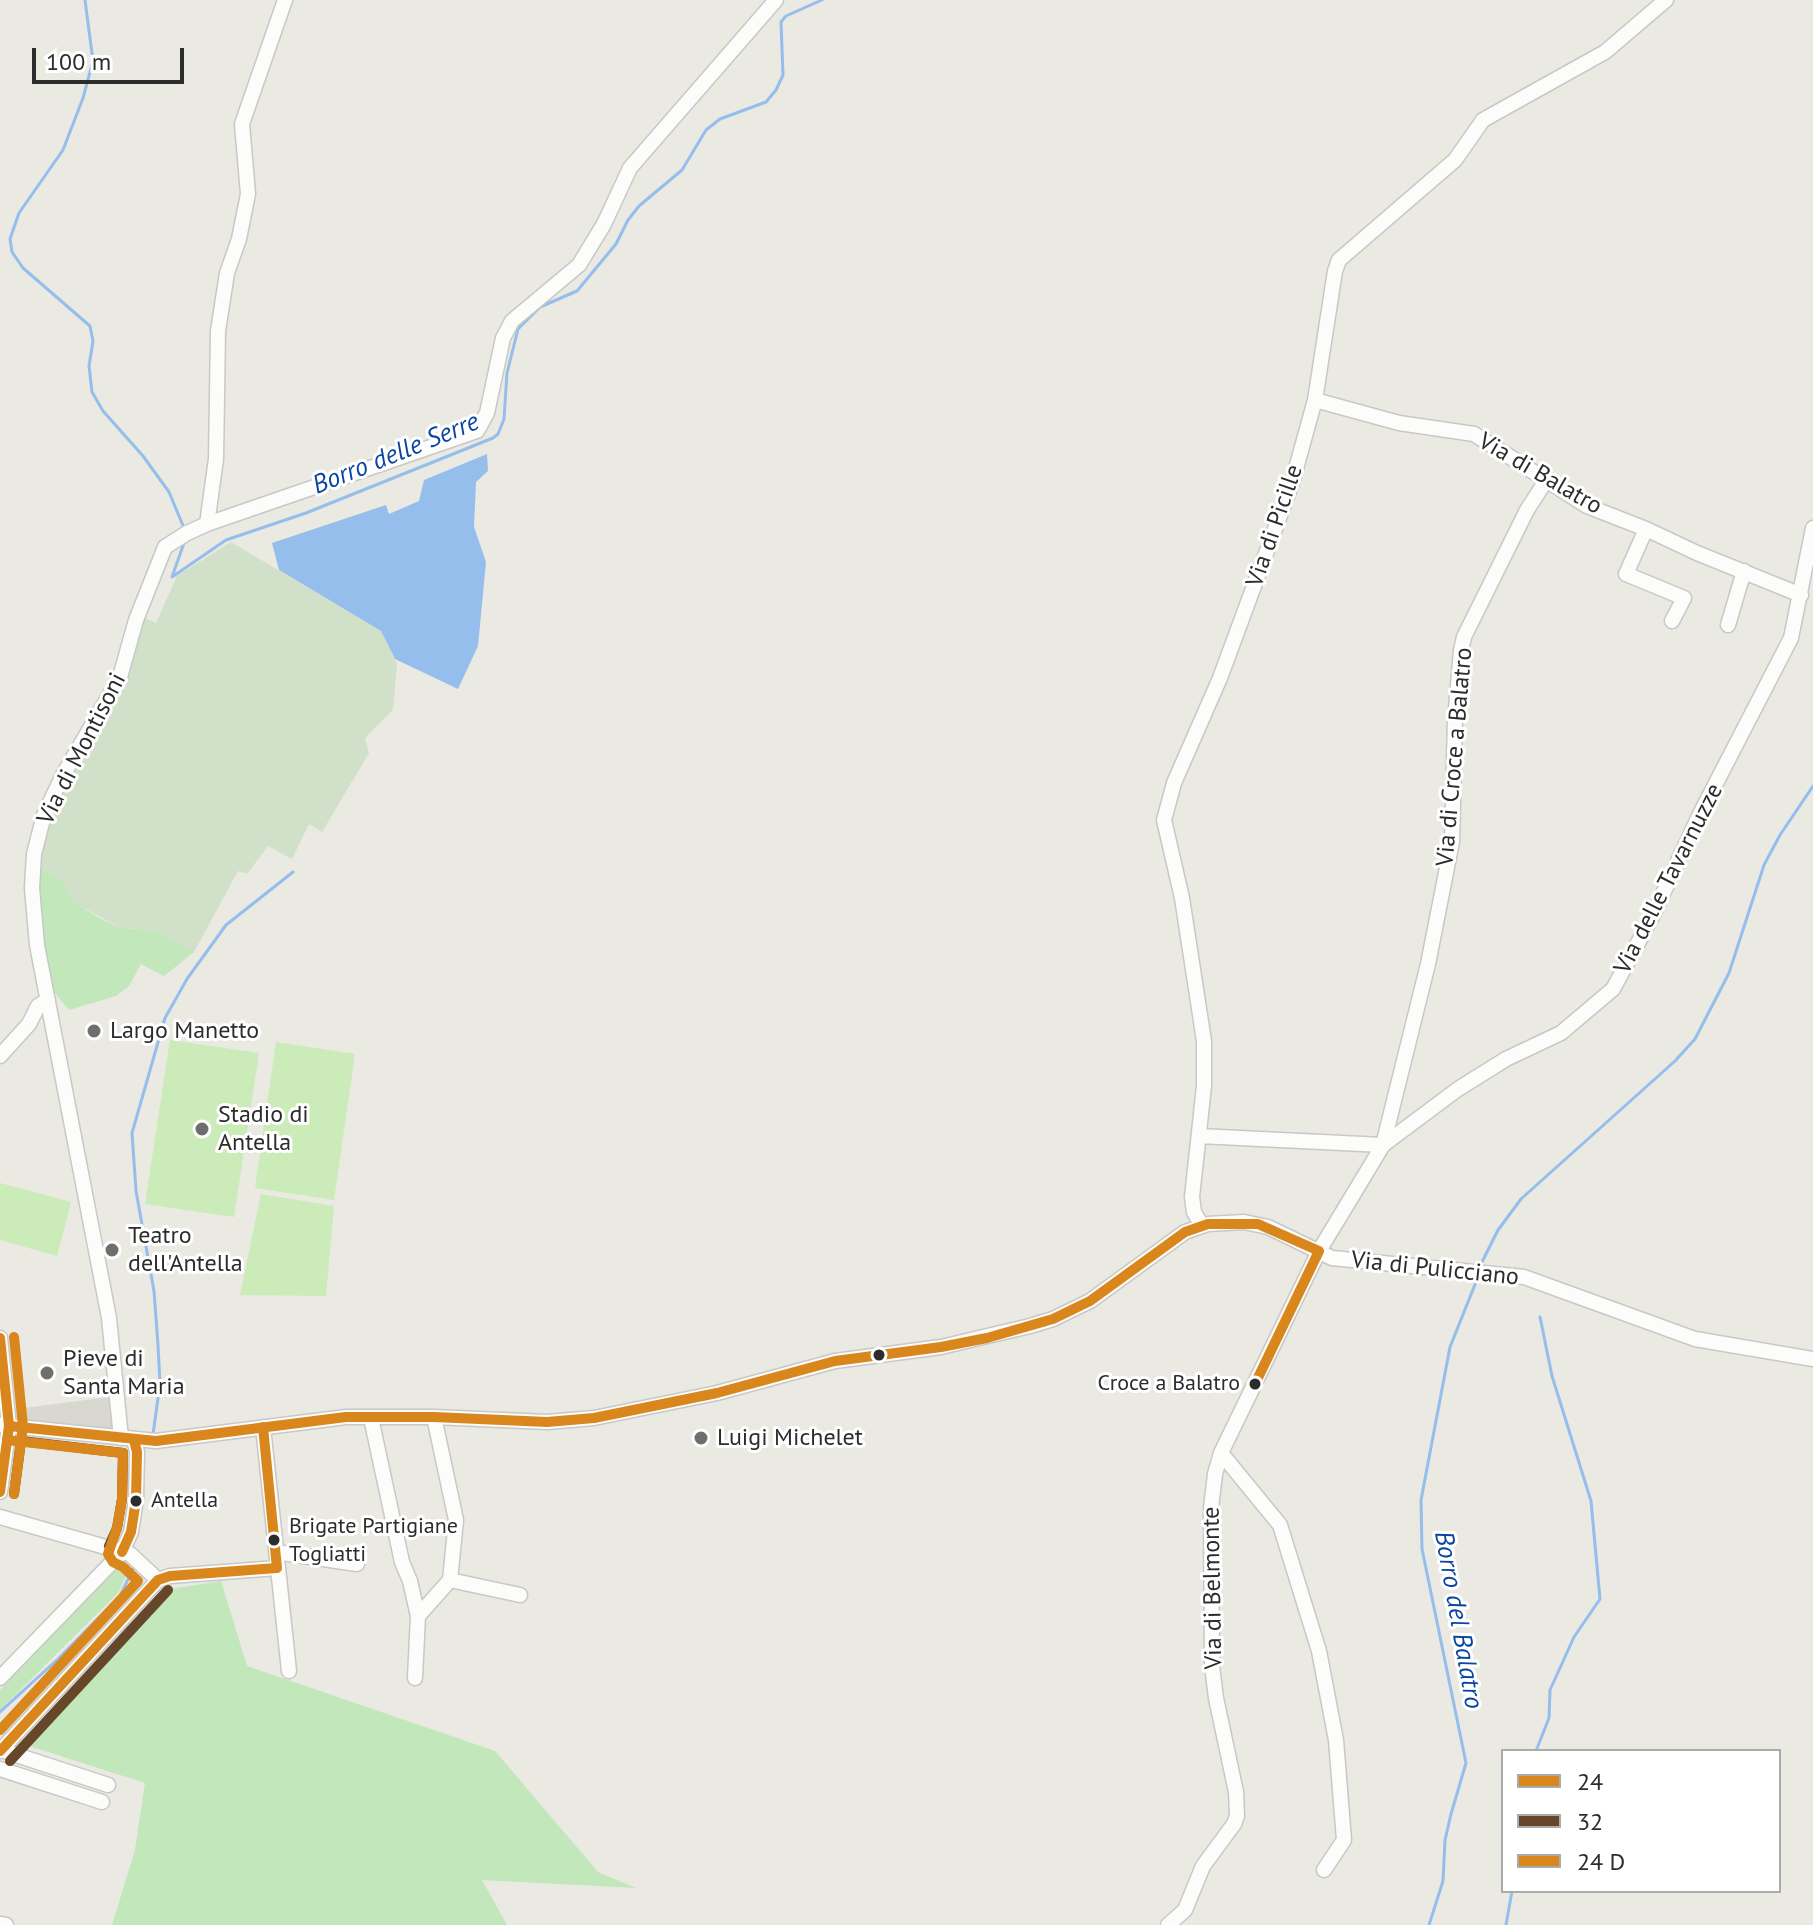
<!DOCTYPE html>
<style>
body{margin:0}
#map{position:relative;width:1813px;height:1925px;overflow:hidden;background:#eae9e2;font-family:"PT Sans",sans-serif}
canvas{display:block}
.legend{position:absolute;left:1501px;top:1749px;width:280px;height:144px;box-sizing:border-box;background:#fff;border:2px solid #ababab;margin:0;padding:10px 14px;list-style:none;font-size:24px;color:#2c2c2c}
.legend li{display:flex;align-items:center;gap:16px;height:40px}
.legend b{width:40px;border:2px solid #ababab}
.scale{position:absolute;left:32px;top:48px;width:152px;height:36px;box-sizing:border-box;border:4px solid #2c2c2c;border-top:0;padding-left:10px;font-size:24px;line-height:28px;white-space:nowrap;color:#2c2c2c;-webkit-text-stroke:6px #fff;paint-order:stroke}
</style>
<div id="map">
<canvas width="1813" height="1925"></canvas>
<ul class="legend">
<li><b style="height:10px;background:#d9871c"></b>24</li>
<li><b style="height:10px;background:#67472a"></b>32</li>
<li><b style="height:10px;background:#d9871c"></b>24 D</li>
</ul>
<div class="scale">100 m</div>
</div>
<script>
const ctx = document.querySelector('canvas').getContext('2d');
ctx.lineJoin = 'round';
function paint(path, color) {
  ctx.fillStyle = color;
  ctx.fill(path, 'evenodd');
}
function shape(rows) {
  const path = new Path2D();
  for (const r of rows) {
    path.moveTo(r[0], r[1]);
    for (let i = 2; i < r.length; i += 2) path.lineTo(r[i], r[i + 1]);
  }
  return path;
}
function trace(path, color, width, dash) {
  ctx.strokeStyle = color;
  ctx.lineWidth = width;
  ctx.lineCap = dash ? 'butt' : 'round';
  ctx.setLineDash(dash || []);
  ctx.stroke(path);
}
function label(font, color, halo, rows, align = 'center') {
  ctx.font = font + ' "PT Sans",sans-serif';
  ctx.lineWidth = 6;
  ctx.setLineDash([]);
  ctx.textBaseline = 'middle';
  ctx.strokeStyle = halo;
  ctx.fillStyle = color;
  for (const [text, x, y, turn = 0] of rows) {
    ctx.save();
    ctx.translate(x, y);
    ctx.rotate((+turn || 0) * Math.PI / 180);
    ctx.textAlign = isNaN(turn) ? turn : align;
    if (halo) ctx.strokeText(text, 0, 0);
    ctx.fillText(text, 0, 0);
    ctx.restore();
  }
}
paint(shape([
 [38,867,63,881,71,898,78,905,101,919,121,928,153,930,194,952,164,976,141,964,129,986,116,996,69,1010,50,987,38,895],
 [124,1562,131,1566,118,1593,0,1710,0,1690],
 [221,1581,247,1666,495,1751,598,1872,636,1888,482,1880,507,1925,112,1925,135,1850,145,1783,23,1744,108,1649,165,1590]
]), '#c1e7ba');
paint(shape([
 [231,542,381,631,397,664,393,710,365,738,369,753,322,832,309,824,292,859,268,846,247,874,238,871,194,952,153,930,121,928,78,905,71,898,63,881,38,867,39,855,47,828,69,772,118,695,145,618,156,623,177,576]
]), '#d1e0c9');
paint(shape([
 [170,1040,259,1053,234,1217,145,1204],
 [276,1042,355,1054,334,1200,255,1188],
 [0,1183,71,1202,57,1256,0,1240],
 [261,1194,334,1206,326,1296,240,1295]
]), '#cbebb8');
paint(shape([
 [118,1396,121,1438,9,1426,8,1410]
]), '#d8d7d0');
paint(shape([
 [487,454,488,471,476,482,474,527,486,562,478,646,458,689,395,659,381,631,279,570,272,543,386,505,389,514,419,501,424,480]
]), '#95beec');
trace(shape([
 [85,0,93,61,83,98,63,150,19,213,10,239,12,252,23,268,90,326,93,341,89,366,92,392,103,411,143,456,169,492,184,528],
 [172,577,226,540,306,513,493,438,498,434,504,419,507,373,518,329,540,307,577,291,616,244,628,220,639,206,682,170,706,130,720,119,766,102,776,90,783,75,781,22,786,16,822,0],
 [172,577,184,543],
 [1481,1264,1498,1230,1521,1199,1675,1061,1695,1039,1729,973,1764,865,1780,835,1813,786],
 [153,1434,160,1384,158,1345,154,1291,136,1191,132,1133,165,1018,187,979,226,925,293,872],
 [0,1712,58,1659,120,1596,133,1569],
 [1536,1751,1549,1718,1550,1690,1574,1637,1600,1599,1591,1501,1552,1376,1540,1317],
 [1429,1925,1443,1881,1445,1840,1451,1814,1466,1763,1422,1549,1421,1500,1450,1347,1478,1277],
 [1506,1925,1512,1891]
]), '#95beec', 3);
const minor = shape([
 [1315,400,1399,423,1474,434,1587,506,1646,529,1697,553,1801,595],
 [207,524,216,459,218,331,227,273,239,239,248,194,242,124,285,0],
 [1646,529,1626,574,1684,598,1672,621],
 [1728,625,1744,571],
 [0,1056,29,1024,38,1006,48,1000],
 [1199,1136,1383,1145],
 [1383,1145,1428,964,1452,842,1455,719,1461,650,1464,637,1527,510,1547,479],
 [1202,1226,1194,1212,1192,1197,1204,1086,1204,1041,1182,898,1164,820,1174,783,1220,678,1292,483,1315,400,1335,271,1339,260,1455,160,1483,120,1605,52,1666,0],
 [0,1338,9,1426,0,1492],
 [371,1418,402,1562,410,1581,418,1616,415,1678],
 [0,1425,156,1441,346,1417,434,1417,547,1422,594,1418,717,1393,835,1361,941,1347,1030,1326,1053,1319,1090,1301,1185,1232,1208,1224,1244,1222,1268,1227,1332,1258,1524,1277,1695,1339,1813,1359],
 [263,1427,289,1671],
 [121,1438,109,1318,37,945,32,888,34,854,44,815,63,775,120,677,136,620,165,547,187,533,207,524,477,431,487,413,503,338,512,321,579,265,604,224,630,168,776,0],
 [1221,1453,1280,1525,1319,1651,1336,1740,1344,1840,1324,1870],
 [0,1517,130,1554,158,1580],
 [276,1552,357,1564],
 [450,1580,520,1595],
 [418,1616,450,1580,456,1520,434,1417],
 [0,1678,122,1552,131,1532,136,1500,137,1452,134,1440],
 [1,1750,108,1785],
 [0,1751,158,1580,170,1576,277,1568],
 [0,1769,102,1802],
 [0,1924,6,1925],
 [1168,1925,1185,1910,1203,1866,1234,1824,1237,1816,1236,1792,1216,1698,1212,1666,1211,1508,1215,1474,1221,1453,1319,1251,1383,1145,1458,1089,1506,1059,1561,1033,1613,989,1653,915,1700,814,1791,638,1813,528]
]);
trace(minor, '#c8c8c7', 17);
trace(minor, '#fcfcfb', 14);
trace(shape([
 [0,1338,9,1426,0,1492],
 [1255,1384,1319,1251],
 [9,1426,156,1441,346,1417,434,1417,547,1422,594,1418,717,1393,835,1361,941,1347,987,1338,1053,1319,1090,1301,1185,1232,1208,1224,1258,1224,1319,1251],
 [263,1427,277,1568],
 [122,1552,131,1532,136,1500,137,1452,134,1440],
 [0,1751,158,1580,170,1576,277,1568]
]), '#d9871c', 10);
trace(shape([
 [14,1494,21,1441,123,1453,122,1499,117,1528,109,1546],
 [10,1761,168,1590]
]), '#67472a', 10);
trace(shape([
 [14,1494,23,1426,14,1337],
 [0,1730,138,1581,123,1567,113,1562,108,1554,117,1528,122,1499,123,1453,7,1440]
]), '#d9871c', 10);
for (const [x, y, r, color] of [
 [94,1031,8,"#6e6e6c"],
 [202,1129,8,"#6e6e6c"],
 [112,1250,8,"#6e6e6c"],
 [879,1355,7,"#2c2c2c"],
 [47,1373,8,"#6e6e6c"],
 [1255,1384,7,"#2c2c2c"],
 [701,1438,8,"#6e6e6c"],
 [136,1501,7,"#2c2c2c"],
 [274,1540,7,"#2c2c2c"]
]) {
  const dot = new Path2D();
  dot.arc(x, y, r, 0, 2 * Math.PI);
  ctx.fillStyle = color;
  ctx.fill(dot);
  trace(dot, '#fff', 3);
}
label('22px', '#2c2c2c', '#fff', [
 ["Croce a Balatro",1240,1384,"right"],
 ["Antella",151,1501],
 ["Brigate Partigiane",289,1527],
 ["Togliatti",289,1555]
], 'left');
label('24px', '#2c2c2c', '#fff', [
 ["Via di Balatro",1540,474,30],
 ["Via di Picille",1275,526,-71],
 ["Via di Montisoni",82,749,-63],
 ["Via di Croce a Balatro",1455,757,-85],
 ["Via delle Tavarnuzze",1669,879,-63],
 ["Via di Pulicciano",1435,1269,6],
 ["Via di Belmonte",1213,1588,-91]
]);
label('24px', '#2c2c2c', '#fff', [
 ["Largo Manetto",110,1031],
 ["Stadio di",218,1115],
 ["Antella",218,1143],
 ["Teatro",128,1236],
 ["dell'Antella",128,1264],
 ["Pieve di",63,1359],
 ["Santa Maria",63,1387],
 ["Luigi Michelet",717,1438]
], 'left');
label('italic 26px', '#0b45a2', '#fff', [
 ["Borro delle Serre",396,454,-22],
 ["Borro del Balatro",1458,1620,80]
]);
</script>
